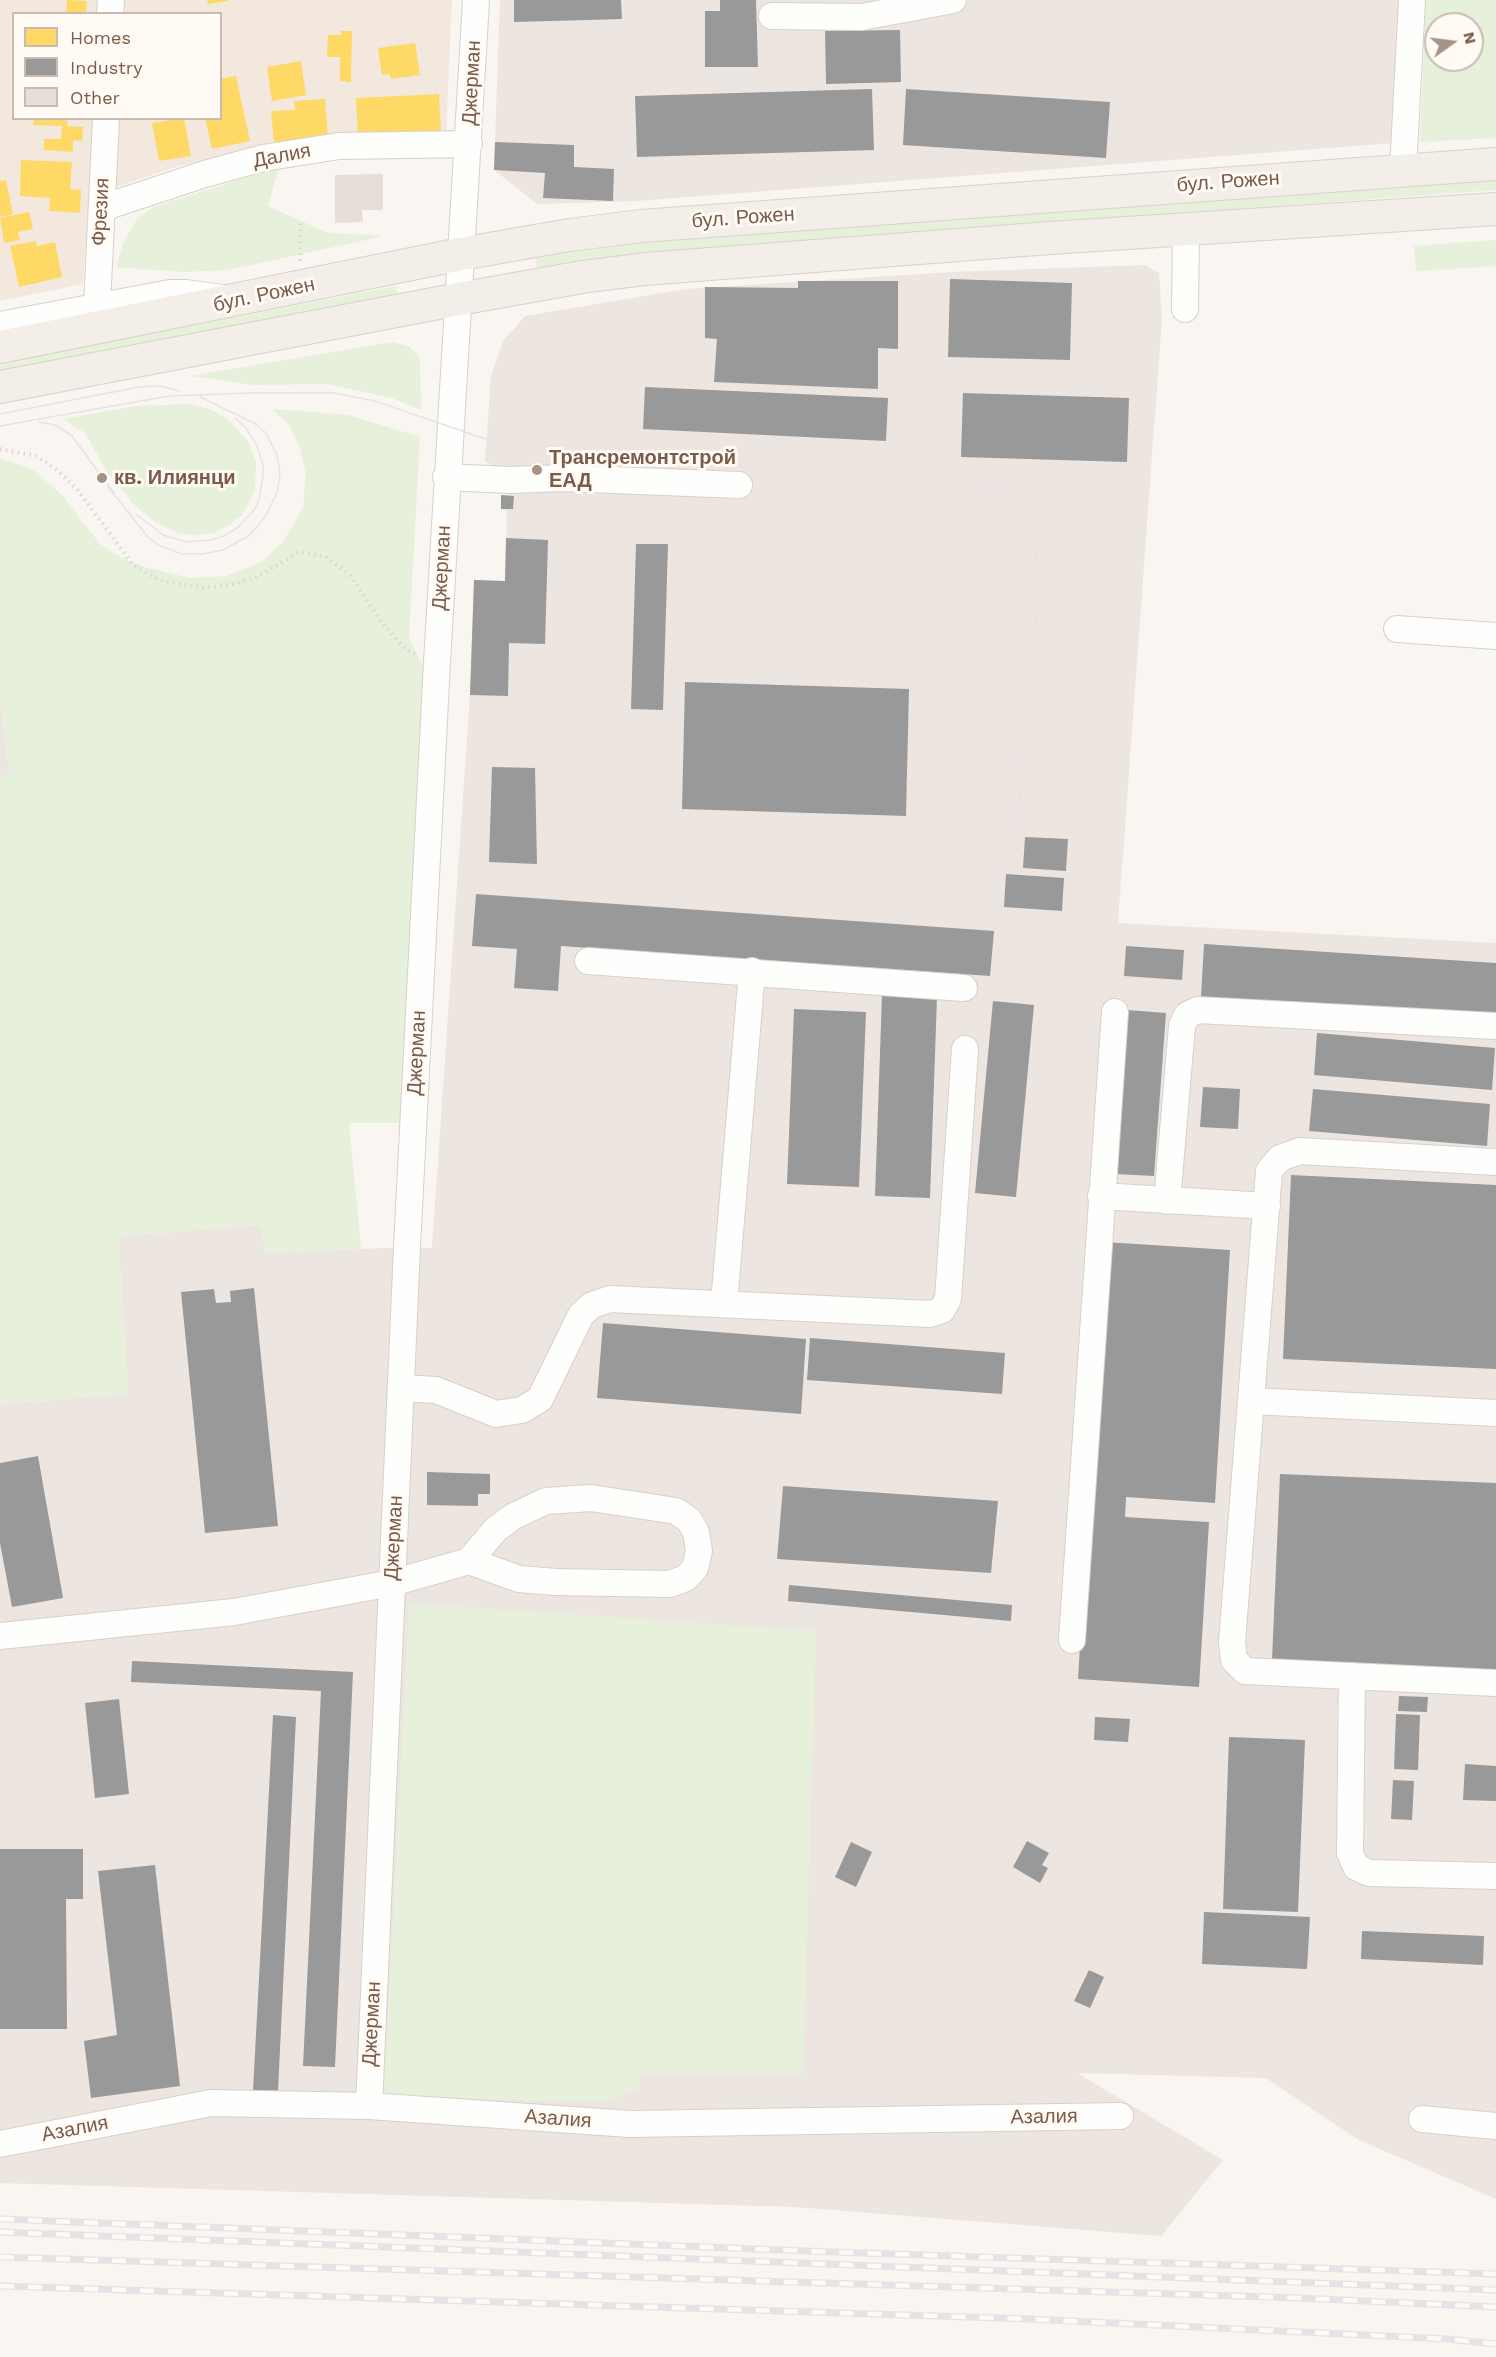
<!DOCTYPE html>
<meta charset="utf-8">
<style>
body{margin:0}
#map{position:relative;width:1496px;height:2357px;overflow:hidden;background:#f9f5f0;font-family:"Work Sans",sans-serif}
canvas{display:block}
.legend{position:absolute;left:12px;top:12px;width:210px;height:108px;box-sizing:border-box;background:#fffaf3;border:2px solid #cabbb1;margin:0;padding:8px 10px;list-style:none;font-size:18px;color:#7a5c4d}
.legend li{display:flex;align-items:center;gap:12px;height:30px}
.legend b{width:30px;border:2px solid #cabbb1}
.north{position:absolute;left:1424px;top:12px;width:60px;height:60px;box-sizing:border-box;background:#fffaf3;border:2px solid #cabbb1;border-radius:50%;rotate:76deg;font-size:16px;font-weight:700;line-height:24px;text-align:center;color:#7a5c4d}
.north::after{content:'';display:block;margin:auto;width:21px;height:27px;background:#a69286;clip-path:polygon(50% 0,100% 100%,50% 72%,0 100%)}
</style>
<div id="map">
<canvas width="1496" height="2357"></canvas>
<ul class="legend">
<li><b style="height:16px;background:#ffd966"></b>Homes</li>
<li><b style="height:16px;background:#999"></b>Industry</li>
<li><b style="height:16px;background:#e6ded7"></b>Other</li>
</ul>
<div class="north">N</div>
</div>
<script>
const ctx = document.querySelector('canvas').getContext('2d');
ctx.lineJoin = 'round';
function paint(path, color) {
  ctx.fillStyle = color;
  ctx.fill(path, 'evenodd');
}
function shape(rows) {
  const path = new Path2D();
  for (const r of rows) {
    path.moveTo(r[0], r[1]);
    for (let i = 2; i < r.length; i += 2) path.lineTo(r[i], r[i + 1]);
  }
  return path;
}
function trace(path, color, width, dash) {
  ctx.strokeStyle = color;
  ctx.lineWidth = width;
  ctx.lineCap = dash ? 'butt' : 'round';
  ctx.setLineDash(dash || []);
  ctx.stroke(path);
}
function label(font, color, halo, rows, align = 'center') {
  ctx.font = font + ' "Work Sans",sans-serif';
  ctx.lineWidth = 6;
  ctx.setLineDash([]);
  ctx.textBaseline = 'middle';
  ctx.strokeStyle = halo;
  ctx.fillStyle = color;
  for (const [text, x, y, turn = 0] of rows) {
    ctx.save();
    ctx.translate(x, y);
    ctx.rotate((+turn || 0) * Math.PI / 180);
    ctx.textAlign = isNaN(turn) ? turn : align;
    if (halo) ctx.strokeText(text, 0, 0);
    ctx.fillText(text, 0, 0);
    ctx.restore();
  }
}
paint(shape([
 [0,0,452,0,446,135,333,140,178,166,89,196,83,284,0,301],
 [14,14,220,14,220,118,14,118]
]), '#f2e8de');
paint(shape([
 [500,0,1400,0,1394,143,636,201,537,204,494,170],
 [1145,265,1159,273,1162,318,1118,923,1496,943,1496,2199,1359,2140,1266,2078,1077,2073,1223,2160,1161,2236,795,2207,0,2183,0,1404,128,1394,118,1236,261,1225,265,1253,385,1248,432,1248,470,695,474,580,505,581,507,510,501,509,501,495,508,495,509,474,485,462,491,376,503,341,525,316,686,289,952,272],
 [0,695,10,776,0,775]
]), '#ede5e0');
paint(shape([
 [1426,0,1496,0,1496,138,1420,142],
 [1436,24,1472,24,1472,60,1436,60],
 [279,167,268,206,328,233,384,236,228,270,184,272,116,267,124,241,137,219,153,207],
 [1496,180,1496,190,695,249,598,258,537,268,535,258,599,247,675,239],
 [1496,240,1496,266,1416,271,1414,246],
 [396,286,398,297,0,374,0,363],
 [392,342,410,347,420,359,421,410,392,398,327,384,253,385,191,376],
 [190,404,209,409,228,419,249,443,256,462,255,491,242,515,229,525,214,533,196,535,179,534,155,522,134,505,108,473,85,433,63,419,136,406],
 [272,409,348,415,420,437,409,637,425,672,401,1123,349,1123,361,1249,265,1253,261,1225,118,1236,128,1394,0,1404,0,775,10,775,0,695,0,458,33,470,63,496,100,544,118,556,145,567,190,578,227,576,262,562,284,541,303,508,306,473,299,445,290,426],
 [409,1603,816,1631,803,2075,639,2074,640,2088,603,2103,384,2096]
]), '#e7f0db');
paint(shape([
 [67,0,87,1,86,14,66,14],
 [207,0,228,0,228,1,208,4],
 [341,31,352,31,351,82,340,81,340,57,327,57,328,35,341,35],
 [415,43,420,75,391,79,390,74,382,75,378,48],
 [301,61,306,95,272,101,267,67],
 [236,76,250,141,212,149,205,118,220,118,220,79],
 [439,94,441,132,358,136,356,98],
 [325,99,328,139,274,143,271,111,295,110,294,101],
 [34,118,68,118,67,126,83,127,82,141,73,140,73,152,44,150,44,139,61,139,62,126,33,125],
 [184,118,191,156,159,161,152,123],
 [21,160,72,162,70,189,81,190,80,213,49,211,50,198,20,196],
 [6,180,13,214,0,217,0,181],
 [29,212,33,229,18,232,20,240,4,243,0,218],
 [36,241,37,246,55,242,62,277,19,287,10,246]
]), '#ffd966');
paint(shape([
 [514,0,621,0,622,19,514,22],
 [720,0,756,0,758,67,705,67,705,11,720,11],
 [900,30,901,82,826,84,825,31],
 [872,89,874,150,637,157,635,96],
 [906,89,1110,102,1106,158,903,145],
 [495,142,574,145,574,167,614,169,613,201,543,198,545,173,494,170],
 [950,279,1072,283,1070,360,948,357],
 [798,281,898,281,898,349,878,348,878,389,714,382,717,339,705,338,705,287,798,288],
 [645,387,888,398,886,441,643,429],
 [963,393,1129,398,1127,462,961,457],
 [501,495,514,496,513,509,501,509],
 [506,538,548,540,545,644,509,643,508,696,470,695,474,580,505,581],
 [636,544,668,544,663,710,631,709],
 [685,682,909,689,906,816,682,809],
 [492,767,535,768,537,864,489,862],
 [1025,837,1068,839,1066,871,1023,868],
 [1006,874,1064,878,1062,911,1004,907],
 [476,894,994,931,990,976,561,946,558,991,514,988,517,949,472,946],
 [1204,944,1496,963,1496,1016,1201,997],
 [1126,946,1184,950,1182,980,1124,976],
 [882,995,937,997,930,1198,875,1196],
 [993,1001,1034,1005,1016,1197,975,1193],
 [794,1009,866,1012,859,1187,787,1184],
 [1127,1010,1166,1013,1154,1176,1116,1174],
 [1317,1033,1495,1048,1492,1090,1314,1075],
 [1203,1087,1240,1089,1238,1129,1200,1127],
 [1313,1089,1490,1104,1487,1146,1309,1131],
 [1291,1175,1496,1185,1496,1369,1283,1359],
 [1105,1242,1230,1250,1215,1503,1126,1497,1125,1517,1209,1522,1199,1687,1078,1679],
 [254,1288,278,1526,205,1533,181,1292,214,1289,216,1303,231,1302,230,1291],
 [603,1323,806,1339,801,1414,597,1398],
 [810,1338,1005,1353,1002,1394,807,1380],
 [38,1456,63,1598,12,1607,0,1543,0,1463],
 [427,1472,490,1474,490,1494,478,1494,478,1506,427,1505],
 [1280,1474,1496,1483,1496,1671,1272,1660],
 [783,1486,998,1501,991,1573,777,1559],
 [789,1585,1012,1605,1011,1621,788,1601],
 [132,1661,353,1672,335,2067,303,2066,321,1691,131,1682],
 [1399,1696,1428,1697,1427,1712,1398,1711],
 [119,1699,129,1794,95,1798,85,1703],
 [1396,1714,1420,1715,1418,1770,1394,1769],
 [273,1715,296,1717,278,2091,253,2091],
 [1095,1717,1130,1719,1128,1742,1094,1740],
 [1229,1737,1305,1740,1298,1912,1223,1909],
 [1465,1764,1496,1766,1496,1801,1463,1800],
 [1393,1780,1414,1781,1412,1820,1391,1819],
 [1027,1841,1049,1853,1042,1865,1048,1868,1040,1883,1013,1867],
 [851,1842,872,1852,856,1887,835,1877],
 [0,1849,83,1849,83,1899,66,1899,67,2029,0,2029],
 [155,1865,180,2086,91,2098,84,2041,117,2035,98,1871],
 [1204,1912,1310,1917,1307,1969,1202,1964],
 [1362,1931,1484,1936,1483,1965,1361,1959],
 [1089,1970,1104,1977,1090,2008,1074,2001]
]), '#999');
paint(shape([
 [383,174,383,210,362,210,363,222,335,223,335,175]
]), '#e6ded7');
const minor = shape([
 [110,14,111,0],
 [772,16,862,17,953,0],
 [1403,170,1412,0],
 [102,208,205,174,263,158,339,146,469,144],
 [97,306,106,118],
 [1185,309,1186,229],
 [0,325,170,293,186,293,222,298],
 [446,477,509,480,563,478,739,485],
 [1397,629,1496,636],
 [588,961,964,988],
 [1496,1162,1300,1151,1280,1158,1269,1171,1232,1642,1234,1660,1245,1671,1496,1683],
 [1101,1196,1267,1206],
 [1167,1201,1182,1026,1187,1015,1198,1010,1496,1026],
 [724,1304,752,971],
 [401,1388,436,1390,496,1414,522,1410,540,1399,581,1315,592,1305,610,1299,930,1314,942,1310,948,1299,965,1049],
 [1251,1401,1496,1413],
 [0,1636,234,1612,392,1583,469,1561,496,1529,514,1516,546,1501,591,1498,676,1511,689,1520,696,1532,699,1551,695,1568,686,1578,670,1584,556,1582,519,1579,469,1561],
 [1072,1640,1115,1012],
 [1352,1676,1350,1853,1356,1867,1369,1873,1496,1876],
 [369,2106,407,1247,437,662,476,0],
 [1422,2119,1496,2126],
 [0,2144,211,2103,369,2106,630,2124,1120,2116]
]);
const major = shape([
 [0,347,461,254,569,235,641,226,1496,164],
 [0,387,459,299,582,277,645,269,1050,238,1496,209]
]);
trace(minor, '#d7d1cb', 28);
trace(major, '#dad1cc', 34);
trace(shape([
 [300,261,301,221],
 [0,449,36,456,57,470,77,489,133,565,159,580,205,588,233,584,255,578,300,552,326,557,349,574,380,620,405,649,415,654]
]), '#dcd5d0', 4, [1.5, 4.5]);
trace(minor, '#fefefd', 26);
trace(major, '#f3eee8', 32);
trace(shape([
 [0,414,139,387,160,386,180,391],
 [39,422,55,425,72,436,114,493],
 [0,426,169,396,250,393,334,393,375,401,503,445,550,455,1016,483,1041,494,1052,505,1061,522],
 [108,487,148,537,158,545,182,554,203,554,223,550,250,535,265,517,277,493,280,474,277,455,266,433,256,424,200,397],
 [136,514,163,535,187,542,211,540,224,536,237,528,255,509,259,500,263,475,263,465,257,446,246,428,235,418],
 [907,781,957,784,973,782,1004,763,1016,750,1023,736],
 [980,848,995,841,1017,809],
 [896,896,940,896,974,890,997,876,1008,861,1016,843,1036,621,1038,571,1035,548,1026,522,1016,505,1000,489,988,485]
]), '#e6e3e7', 1.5);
const rail = shape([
 [0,2219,832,2252,1496,2274],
 [0,2232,1496,2290],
 [0,2257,1300,2298,1496,2307],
 [0,2286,1029,2319,1447,2339,1496,2344]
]);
trace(rail, '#e6e3e7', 7);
trace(rail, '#fffaf3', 4.5, [14]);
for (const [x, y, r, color] of [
 [537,470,6,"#a69286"],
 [102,478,6,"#a69286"]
]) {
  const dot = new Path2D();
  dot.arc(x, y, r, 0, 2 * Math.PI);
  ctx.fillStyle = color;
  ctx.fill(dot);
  trace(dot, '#fffaf3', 2);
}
label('20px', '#7a5c4d', '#fffaf3', [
 ["Джерман",472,83,-87],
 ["Далия",282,156,-11],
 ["бул. Рожен",1228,182,-4],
 ["Фрезия",101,212,-87],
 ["бул. Рожен",743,218,-4],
 ["бул. Рожен",264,295,-12],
 ["Джерман",442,568,-87],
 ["Джерман",417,1053,-87],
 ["Джерман",394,1538,-87],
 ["Джерман",372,2024,-87],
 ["Азалия",1044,2117,-1],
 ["Азалия",558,2119,4],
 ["Азалия",75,2129,-11]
]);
label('bold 20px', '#7a5c4d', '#fffaf3', [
 ["Трансремонтстрой",549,458],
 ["ЕАД",549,481],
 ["кв. Илиянци",114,478]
], 'left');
</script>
